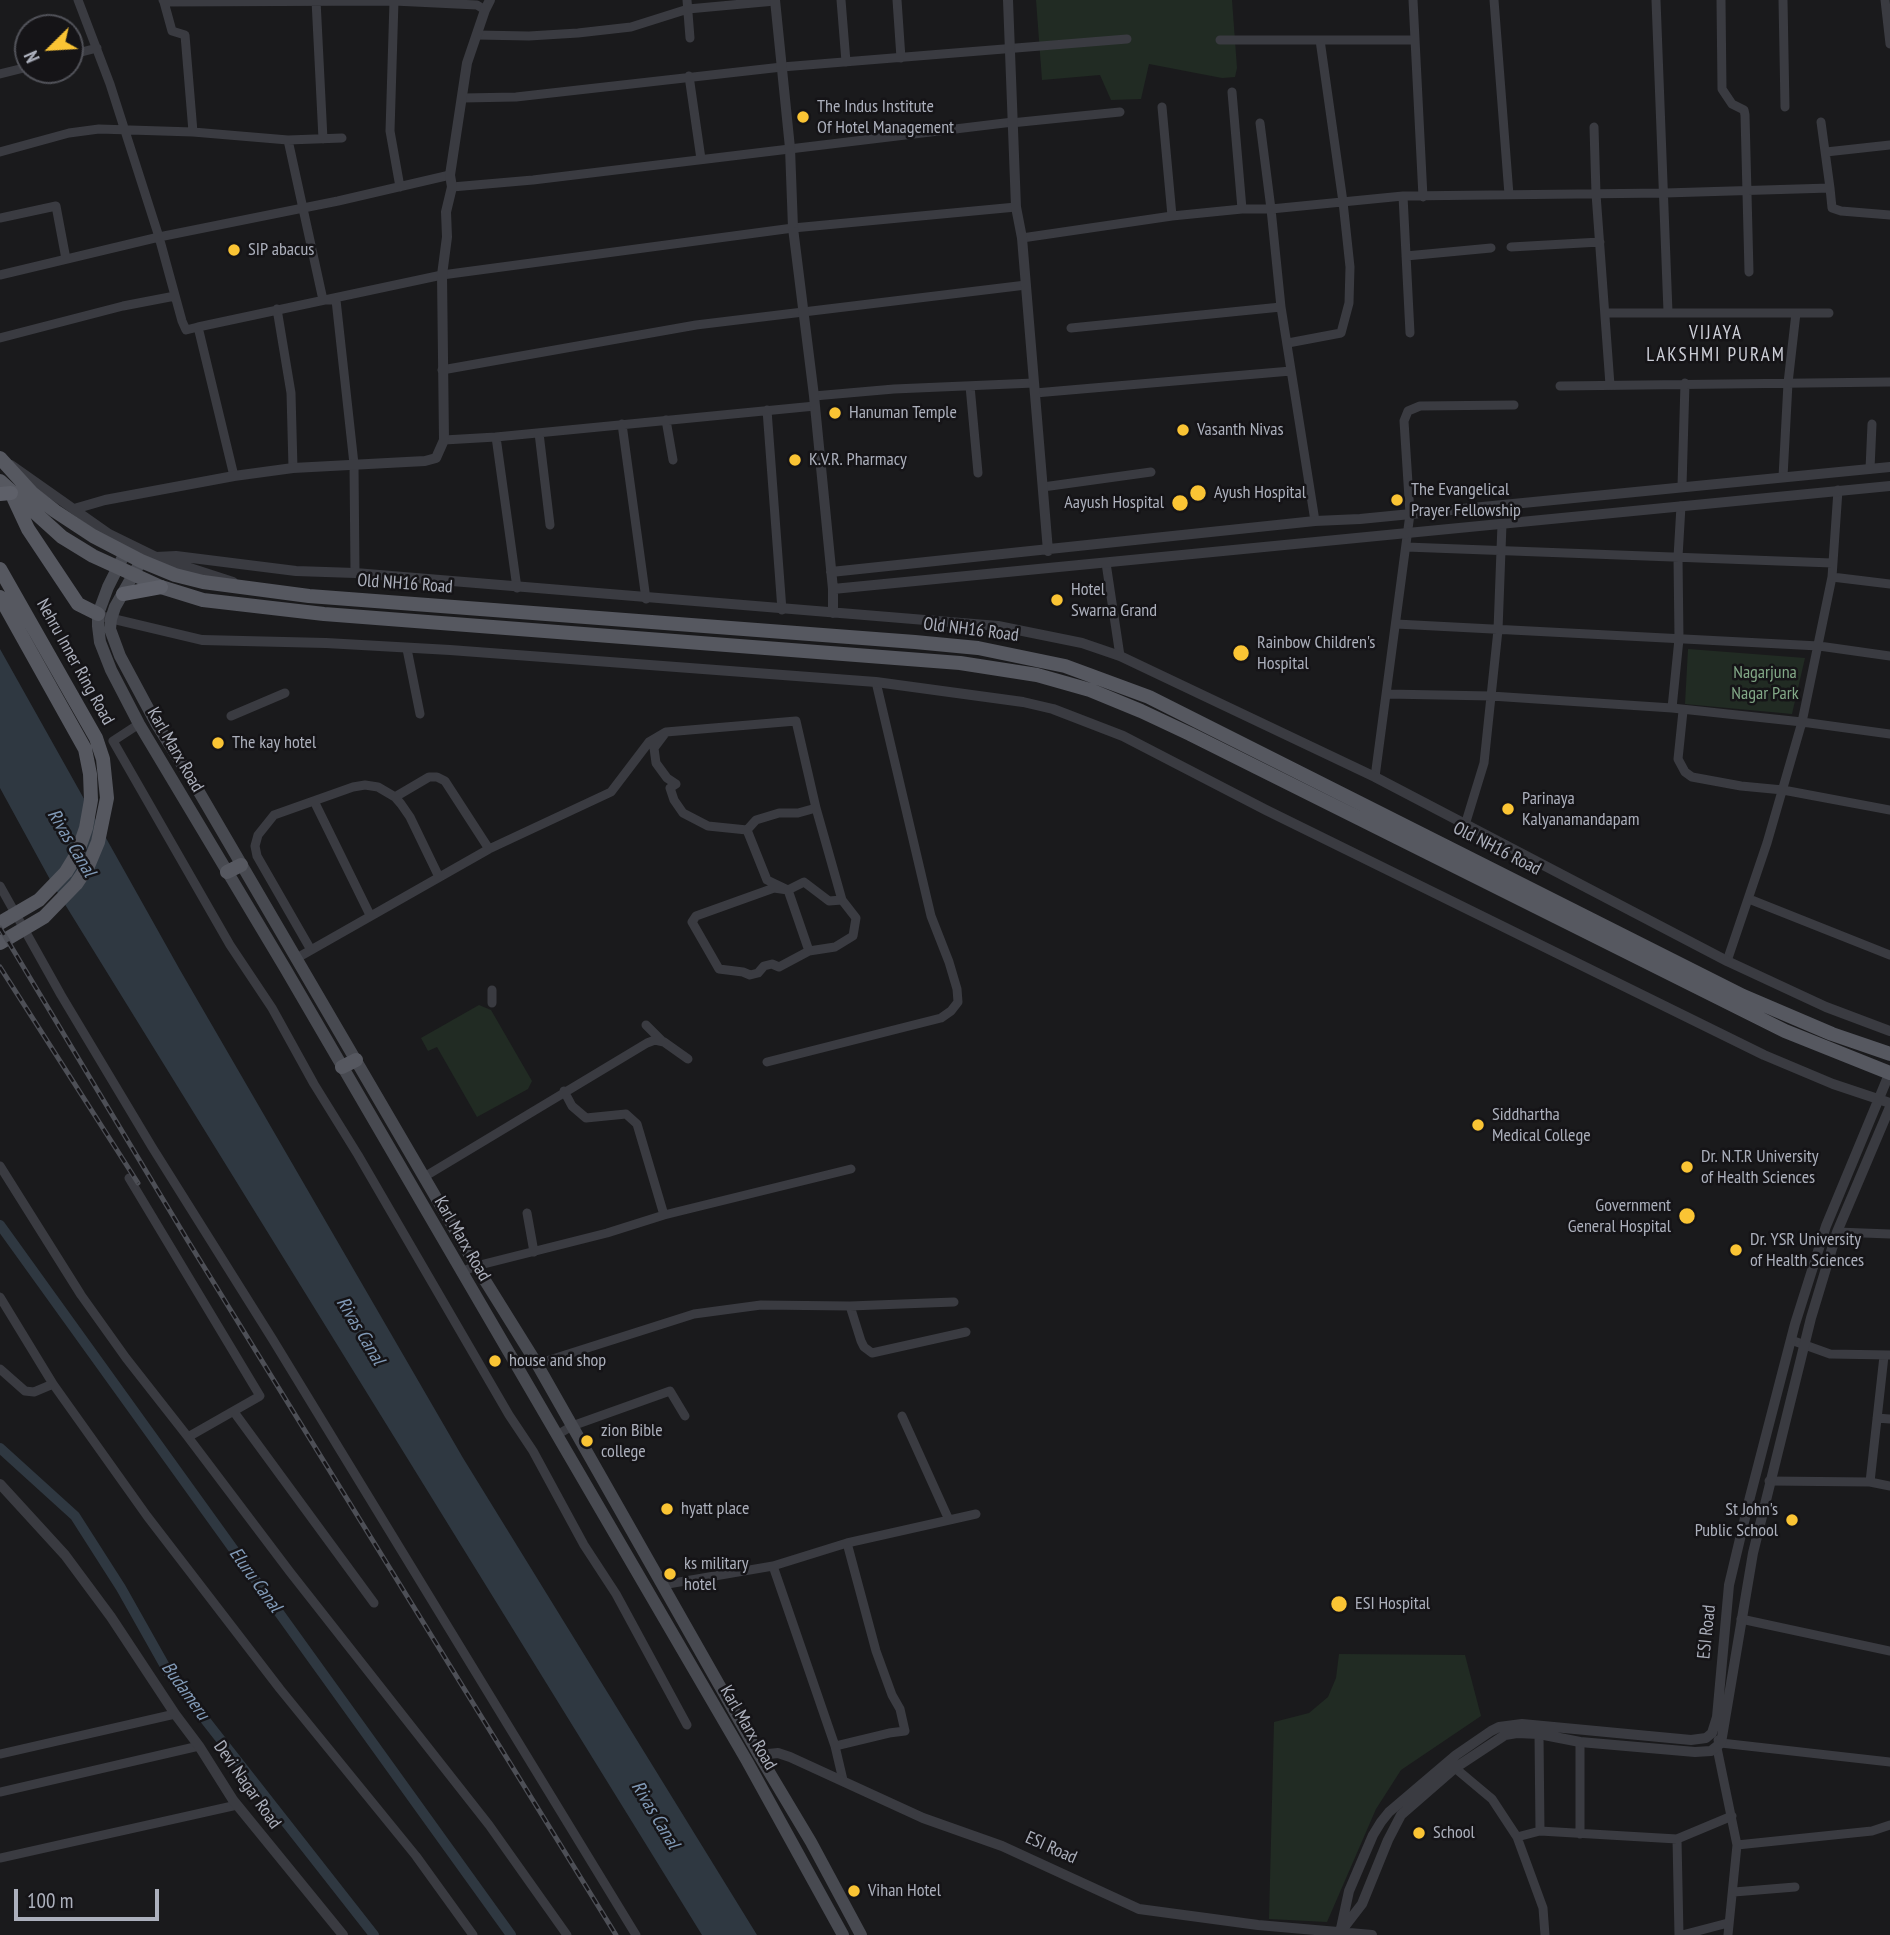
<!DOCTYPE html>
<style>
body{margin:0}
#map{position:relative;width:1890px;height:1935px;overflow:hidden;background:#1a1a1c;font-family:"PT Sans Narrow",sans-serif}
canvas{display:block}
.north{position:absolute;left:14px;top:14px;width:70px;height:70px;box-sizing:border-box;background:#151417;border:2px solid #515259;border-radius:50%;rotate:246deg;font-size:19px;font-weight:700;line-height:28px;text-align:center;color:#acb0bc}
.north::after{content:'';display:block;margin:auto;width:24px;height:32px;background:#fac434;clip-path:polygon(50% 0,100% 100%,50% 72%,0 100%)}
.scale{position:absolute;left:14px;top:1889px;width:145px;height:32px;box-sizing:border-box;border:4px solid #acb0bc;border-top:0;padding-left:9px;font-size:21px;line-height:24px;white-space:nowrap;color:#acb0bc;-webkit-text-stroke:5px #151417;paint-order:stroke}
</style>
<div id="map">
<canvas width="1890" height="1935"></canvas>
<div class="north">N</div>
<div class="scale">100 m</div>
</div>
<script>
const ctx = document.querySelector('canvas').getContext('2d');
ctx.lineJoin = 'round';
function paint(path, color) {
  ctx.fillStyle = color;
  ctx.fill(path, 'evenodd');
}
function shape(rows) {
  const path = new Path2D();
  for (const r of rows) {
    path.moveTo(r[0], r[1]);
    for (let i = 2; i < r.length; i += 2) path.lineTo(r[i], r[i + 1]);
  }
  return path;
}
function trace(path, color, width, dash) {
  ctx.strokeStyle = color;
  ctx.lineWidth = width;
  ctx.lineCap = dash ? 'butt' : 'round';
  ctx.setLineDash(dash || []);
  ctx.stroke(path);
}
function label(font, color, halo, rows, align = 'center') {
  ctx.font = font + ' "PT Sans Narrow",sans-serif';
  ctx.lineWidth = 5;
  ctx.setLineDash([]);
  ctx.textBaseline = 'middle';
  ctx.strokeStyle = halo;
  ctx.fillStyle = color;
  for (const [text, x, y, turn = 0] of rows) {
    ctx.save();
    ctx.translate(x, y);
    ctx.rotate((+turn || 0) * Math.PI / 180);
    ctx.textAlign = isNaN(turn) ? turn : align;
    if (halo) ctx.strokeText(text, 0, 0);
    ctx.fillText(text, 0, 0);
    ctx.restore();
  }
}
paint(shape([
 [1036,0,1232,0,1237,68,1235,77,1222,78,1149,64,1141,99,1111,100,1100,75,1042,80],
 [1688,649,1805,658,1792,714,1685,704],
 [479,1005,491,1010,532,1081,528,1089,477,1117,437,1047,428,1051,421,1038],
 [1339,1654,1465,1655,1481,1716,1401,1770,1376,1809,1327,1922,1269,1919,1274,1722,1309,1713,1328,1697,1336,1678]
]), '#212b23');
paint(shape([
 [0,649,180,970,463,1458,757,1935,702,1935,53,885,0,788]
]), '#2f3841');
trace(shape([
 [0,1225,511,1935],
 [0,1448,75,1516,121,1588,170,1675,374,1935]
]), '#2f3841', 10);
trace(shape([
 [78,0,110,84,159,237,182,321,186,330,198,327,234,476],
 [163,0,164,2,394,1,477,5,485,10],
 [316,0,323,139],
 [687,0,690,38],
 [841,0,846,62],
 [897,0,901,58],
 [1413,0,1423,197],
 [1494,0,1509,195],
 [1656,0,1668,312],
 [1721,0,1722,89,1732,104,1744,110,1745,115,1749,272],
 [1783,0,1785,107],
 [1885,0,1890,44],
 [394,1,390,131,400,187],
 [164,2,172,31,185,35,193,132],
 [477,35,529,36,578,33,631,27,688,9,775,1],
 [1220,40,1414,40],
 [70,55,97,48],
 [0,74,28,67],
 [689,76,701,159],
 [1232,92,1242,209],
 [463,98,516,97,782,67,1127,39],
 [1162,107,1172,216],
 [1821,122,1830,188],
 [1011,123,1120,112],
 [1260,123,1271,209,1403,196,1665,193,1830,188,1832,208,1841,211,1890,215],
 [1594,127,1596,194,1610,385],
 [288,140,323,300,336,300,354,464,355,573],
 [0,152,69,133,99,129,193,132,288,140,342,138],
 [1826,152,1890,145],
 [452,187,533,180,1013,122],
 [1403,196,1410,333],
 [0,218,56,206,66,259],
 [1022,238,1172,216,1242,209,1271,209,1281,307,1315,521],
 [1511,247,1600,242],
 [1406,256,1491,248],
 [0,275,159,237,338,201,450,175],
 [277,309,291,393,293,468],
 [1606,313,1796,313],
 [198,327,442,275,793,228,1016,207],
 [1071,328,1281,307],
 [0,338,123,306,175,296],
 [1288,343,1341,333,1349,303,1350,267,1343,202,1320,40],
 [442,370,696,325,1026,285],
 [970,386,978,473],
 [1560,386,1890,382],
 [1035,393,1291,371],
 [814,396,894,389,1034,383],
 [767,410,782,610],
 [666,420,673,460],
 [622,424,646,599],
 [539,433,550,525],
 [496,437,517,588],
 [444,440,496,437,815,406],
 [1870,469,1872,424],
 [1783,477,1788,383,1796,313,1829,313],
 [1682,486,1685,383],
 [1043,487,1151,472],
 [1406,547,1832,563],
 [1106,563,1120,656],
 [1832,577,1890,584],
 [1396,624,1819,646,1890,656],
 [407,649,420,714],
 [1387,694,1491,696,1672,708,1802,722,1890,734],
 [1672,708,1679,639,1678,557,1681,506],
 [1683,711,1678,759,1685,772,1692,777,1741,786,1783,790,1890,810],
 [231,716,285,693],
 [139,724,113,741,230,945,272,1008,314,1084,358,1155,509,1415,533,1451,584,1545,616,1594,687,1725],
 [1375,777,1410,514,1404,421,1408,411,1420,406,1514,405],
 [395,797,429,777,437,777,445,781,489,849],
 [314,801,370,915],
 [1465,825,1484,763,1498,630,1502,524],
 [747,830,767,880,788,890,804,882,829,901,842,900,816,808],
 [0,886,61,995,152,1147,273,1340,636,1935],
 [1749,899,1890,955],
 [311,950,257,856,255,846,258,835,274,815,353,787,365,785,378,787,395,797,401,804,410,817,439,877],
 [809,951,779,967,772,964,764,966,758,973,750,975,743,972,719,969,692,922,696,916,774,888,788,890,809,951,835,947,853,936,856,918,842,900],
 [297,958,489,849,611,792,649,742,666,732,796,721,816,808,798,813,779,813,756,820,747,830,708,826,683,813,674,800,670,788,676,784,667,778,656,763,654,748,666,732],
 [1727,961,1767,843,1802,722,1832,577,1838,490],
 [492,990,492,1003],
 [646,1025,662,1041],
 [767,1062,941,1018,951,1011,958,1002,957,989,949,962,931,916,876,682],
 [564,1091,572,1106,586,1118,626,1114,637,1124,664,1215],
 [0,1166,81,1295,126,1358,188,1437],
 [424,1177,647,1043,655,1040,664,1042,688,1059],
 [129,1178,260,1396,188,1437,290,1572,489,1825,567,1935],
 [527,1213,534,1252],
 [1837,1232,1890,1234],
 [461,1272,476,1266,607,1233,664,1215,851,1169],
 [0,1297,53,1384,147,1516,280,1689,416,1856,473,1935],
 [850,1306,861,1341,864,1347,872,1353,966,1332],
 [1791,1340,1830,1354,1890,1355],
 [537,1364,694,1314,761,1305,850,1306,954,1302],
 [0,1369,25,1391,34,1392,53,1384],
 [234,1412,374,1603],
 [902,1416,949,1520],
 [1877,1418,1890,1419],
 [557,1435,572,1426,670,1391,685,1416],
 [1769,1481,1870,1482,1890,1486],
 [1870,1482,1884,1356],
 [773,1566,835,1746,843,1780],
 [662,1585,773,1566,847,1543,976,1514],
 [1741,1619,1890,1651],
 [1539,1734,1540,1831,1677,1839,1732,1816],
 [1718,1740,1721,1743,1890,1762],
 [835,1746,889,1733,905,1731,900,1709,892,1695,876,1651,847,1543],
 [1717,1748,1737,1845,1728,1935],
 [0,1754,175,1714],
 [1455,1768,1492,1799,1517,1837,1543,1908,1545,1935],
 [0,1792,199,1746],
 [1580,1834,1580,1742],
 [1517,1837,1540,1831],
 [1677,1839,1679,1935],
 [1737,1845,1872,1831,1890,1825],
 [0,1858,237,1805],
 [1734,1892,1795,1887],
 [1682,1935,1728,1923]
]), '#3a3b41', 9);
trace(shape([
 [775,0,790,148,793,228,814,396,833,589,833,613],
 [1008,0,1016,207,1022,238,1048,551],
 [11,465,109,534,156,557,233,582],
 [74,509,105,500,234,476,293,468,425,461,436,458,444,440,442,275,447,237,446,212,452,187,450,175,467,63,485,10,490,0],
 [156,557,176,556,296,571,355,573,998,626,1082,643,1120,656,1375,777,1727,961,1826,1007,1890,1031],
 [831,572,1315,521,1360,519,1890,467],
 [833,589,1890,486],
 [105,617,202,640,326,643,450,650,876,682,1023,702,1053,709,1123,736,1266,810,1764,1055,1833,1084,1890,1103],
 [0,1484,65,1555,111,1617,175,1714,199,1746,233,1800,343,1935],
 [759,1755,778,1753,790,1757,923,1818,1002,1846,1139,1909,1258,1925,1372,1935],
 [1342,1930,1362,1904,1388,1840,1401,1815,1455,1768,1505,1735,1517,1733,1539,1734,1580,1742,1695,1752,1711,1751,1721,1743,1753,1553,1811,1318,1837,1232,1890,1107],
 [1340,1933,1349,1891,1373,1835,1381,1822,1389,1812,1456,1755,1491,1731,1499,1727,1522,1724,1691,1740,1706,1738,1712,1733,1717,1717,1729,1585,1750,1497,1795,1324,1826,1226,1890,1072]
]), '#3a3b41', 10);
trace(shape([
 [125,553,108,587,98,614,98,626,100,642,111,670,139,724,285,968,747,1761,843,1935],
 [141,561,115,607,111,619,110,629,120,656,156,723,195,785,476,1266,537,1364,759,1755,811,1842,861,1935]
]), '#484a51', 12);
trace(shape([
 [0,458,32,493,55,511,93,536,141,561,175,575,203,582,309,596,915,642,978,648,1065,666,1149,697,1743,996,1832,1034,1890,1054],
 [0,481,62,537,93,556,161,587,203,600,324,614,960,663,1037,675,1090,690,1141,711,1190,734,1785,1031,1890,1073],
 [14,499,28,529,78,604,98,614],
 [0,569,96,738,103,759,107,798,98,842,88,866,76,884,44,917,0,943],
 [0,597,85,749,90,774,91,800,86,828,77,854,66,872,39,900,0,923],
 [227,872,241,865],
 [342,1067,356,1060]
]), '#565860', 14);
trace(shape([
 [0,494,11,493],
 [123,594,161,587]
]), '#5e6069', 14);
const rail = shape([
 [0,928,188,1241,616,1935],
 [0,967,138,1183]
]);
trace(rail, '#4d4f56', 5);
trace(rail, '#151417', 2.5, [8]);
for (const [x, y, r, color] of [
 [803,117,7,"#fac434"],
 [234,250,7,"#fac434"],
 [835,413,7,"#fac434"],
 [1183,430,7,"#fac434"],
 [795,460,7,"#fac434"],
 [1198,493,9,"#fac434"],
 [1397,500,7,"#fac434"],
 [1180,503,9,"#fac434"],
 [1057,600,7,"#fac434"],
 [1241,653,9,"#fac434"],
 [218,743,7,"#fac434"],
 [1508,809,7,"#fac434"],
 [1478,1125,7,"#fac434"],
 [1687,1167,7,"#fac434"],
 [1687,1216,9,"#fac434"],
 [1736,1250,7,"#fac434"],
 [495,1361,7,"#fac434"],
 [587,1441,7,"#fac434"],
 [667,1509,7,"#fac434"],
 [1792,1520,7,"#fac434"],
 [670,1574,7,"#fac434"],
 [1339,1604,9,"#fac434"],
 [1419,1833,7,"#fac434"],
 [854,1891,7,"#fac434"]
]) {
  const dot = new Path2D();
  dot.arc(x, y, r, 0, 2 * Math.PI);
  ctx.fillStyle = color;
  ctx.fill(dot);
  trace(dot, '#151417', 2.5);
}
label('18px', '#acb0bc', '#151417', [
 ["The Indus Institute",817,107],
 ["Of Hotel Management",817,128],
 ["SIP abacus",248,250],
 ["Hanuman Temple",849,413],
 ["Vasanth Nivas",1197,430],
 ["K.V.R. Pharmacy",809,460],
 ["The Evangelical",1411,490],
 ["Prayer Fellowship",1411,511],
 ["Ayush Hospital",1214,493],
 ["Aayush Hospital",1164,503,"right"],
 ["Hotel",1071,590],
 ["Swarna Grand",1071,611],
 ["Rainbow Children's",1257,643],
 ["Hospital",1257,664],
 ["The kay hotel",232,743],
 ["Parinaya",1522,799],
 ["Kalyanamandapam",1522,820],
 ["Siddhartha",1492,1115],
 ["Medical College",1492,1136],
 ["Dr. N.T.R University",1701,1157],
 ["of Health Sciences",1701,1178],
 ["Government",1671,1206,"right"],
 ["General Hospital",1671,1227,"right"],
 ["Dr. YSR University",1750,1240],
 ["of Health Sciences",1750,1261],
 ["house and shop",509,1361],
 ["zion Bible",601,1431],
 ["college",601,1452],
 ["hyatt place",681,1509],
 ["St John's",1778,1510,"right"],
 ["Public School",1778,1531,"right"],
 ["ks military",684,1564],
 ["hotel",684,1585],
 ["ESI Hospital",1355,1604],
 ["School",1433,1833],
 ["Vihan Hotel",868,1891]
], 'left');
label('18px', '#acb0bc', '#151417', [
 ["Old NH16 Road",405,584,4],
 ["Old NH16 Road",971,630,7],
 ["Nehru Inner Ring Road",75,662,61],
 ["Karl Marx Road",175,750,60],
 ["Old NH16 Road",1497,849,27],
 ["Karl Marx Road",462,1239,60],
 ["ESI Road",1707,1632,-84],
 ["Karl Marx Road",748,1728,60],
 ["Devi Nagar Road",247,1785,55],
 ["ESI Road",1051,1848,24]
]);
label('18px', '#82a887', '#151417', [
 ["Nagarjuna",1765,673],
 ["Nagar Park",1765,694]
]);
ctx.letterSpacing = '2px';
label('19px', '#cdcfd8', '#151417', [
 ["VIJAYA",1716,334],
 ["LAKSHMI PURAM",1716,356]
]);
ctx.letterSpacing = '0px';
label('italic 19px', '#829bb8', '#151417', [
 ["Rivas Canal",71,843,59],
 ["Rivas Canal",360,1331,59],
 ["Eluru Canal",255,1580,54],
 ["Budameru",185,1691,54],
 ["Rivas Canal",655,1815,59]
]);
</script>
